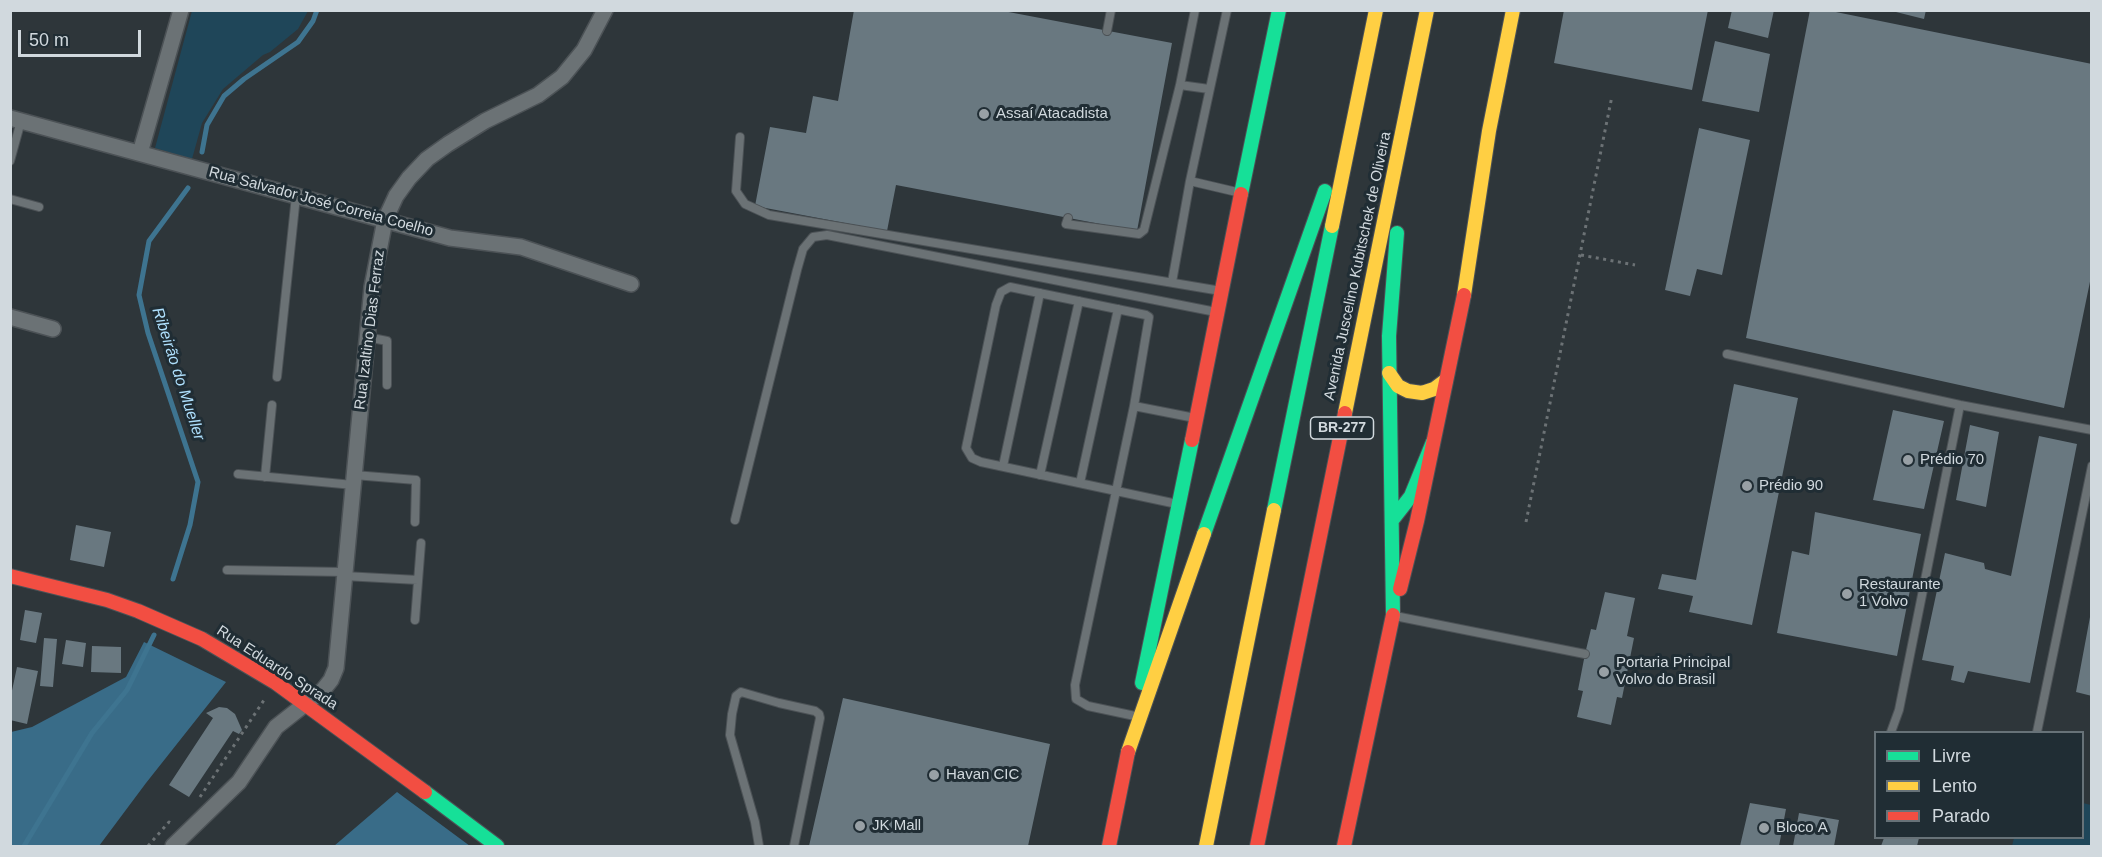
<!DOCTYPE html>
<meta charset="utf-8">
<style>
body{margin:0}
#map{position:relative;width:2102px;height:857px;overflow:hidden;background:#2e363a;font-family:Helvetica,sans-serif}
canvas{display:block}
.frame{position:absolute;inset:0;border:12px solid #d1d9de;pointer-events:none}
.legend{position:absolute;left:1874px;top:731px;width:210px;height:108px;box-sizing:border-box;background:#202d34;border:2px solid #677278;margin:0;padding:8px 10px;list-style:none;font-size:18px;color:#d1d9de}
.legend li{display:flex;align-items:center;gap:12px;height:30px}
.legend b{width:30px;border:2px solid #677278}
.scale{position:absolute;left:18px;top:30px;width:123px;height:27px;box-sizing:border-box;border:3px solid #d1d9de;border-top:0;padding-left:8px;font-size:18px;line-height:21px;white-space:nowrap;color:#d1d9de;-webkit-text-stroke:4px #202d34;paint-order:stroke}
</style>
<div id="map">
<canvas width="2102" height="857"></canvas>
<div class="frame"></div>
<ul class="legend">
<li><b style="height:8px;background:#16e098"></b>Livre</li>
<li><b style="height:8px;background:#ffcf43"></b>Lento</li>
<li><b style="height:8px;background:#f24e42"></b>Parado</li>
</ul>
<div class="scale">50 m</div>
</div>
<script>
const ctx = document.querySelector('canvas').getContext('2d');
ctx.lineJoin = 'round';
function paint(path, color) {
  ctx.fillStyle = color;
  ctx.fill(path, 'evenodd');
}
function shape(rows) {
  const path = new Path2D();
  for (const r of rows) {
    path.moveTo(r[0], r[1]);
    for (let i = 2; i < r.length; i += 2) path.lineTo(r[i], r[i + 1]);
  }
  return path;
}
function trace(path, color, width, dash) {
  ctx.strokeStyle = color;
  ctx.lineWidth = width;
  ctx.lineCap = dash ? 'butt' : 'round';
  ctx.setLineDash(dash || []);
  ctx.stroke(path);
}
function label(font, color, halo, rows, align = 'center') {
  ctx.font = font + ' Helvetica,sans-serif';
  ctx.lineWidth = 6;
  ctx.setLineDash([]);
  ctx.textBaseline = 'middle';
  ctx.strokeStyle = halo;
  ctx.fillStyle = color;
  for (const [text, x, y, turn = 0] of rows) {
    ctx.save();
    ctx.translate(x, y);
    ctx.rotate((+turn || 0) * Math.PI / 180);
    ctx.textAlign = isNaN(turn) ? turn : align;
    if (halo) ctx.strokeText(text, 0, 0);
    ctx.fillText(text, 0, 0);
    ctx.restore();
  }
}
paint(shape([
 [192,11,308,11,298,29,270,52,263,55,223,89,202,123,192,159,155,148],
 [2083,803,2091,805,2091,846,2012,846,2014,838,2082,838]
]), '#1f4659');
paint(shape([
 [144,642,226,682,146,783,99,846,11,846,11,732,32,727,126,677],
 [397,792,470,846,334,846]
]), '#396c88');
trace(shape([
 [202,152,207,125,224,96,244,79,298,42,313,21,317,10],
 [173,579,190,525,198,482,148,333,139,295,149,241,188,188],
 [24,846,92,733,127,690,154,635]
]), '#3e7490', 5);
paint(shape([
 [854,10,998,10,1172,43,1137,231,896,185,887,231,755,206,770,127,806,133,813,96,838,101],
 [1564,10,1708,10,1692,90,1554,63],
 [1732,10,1774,10,1768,38,1728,28],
 [1810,10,1826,10,2092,64,2092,272,2064,408,1746,338],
 [1888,10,1926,10,1924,19],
 [1715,41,1770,54,1759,112,1702,101],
 [1699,128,1750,140,1722,275,1697,269,1690,296,1665,290],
 [1734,384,1798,398,1752,625,1689,612,1693,596,1658,589,1662,574,1696,580],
 [1893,410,1944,421,1924,509,1873,500],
 [1970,425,1999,432,1986,507,1956,500],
 [2039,436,2077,444,2030,683,1968,671,1964,683,1951,680,1954,666,1922,660,1945,553,1984,563,1985,569,2011,576],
 [1815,512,1921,534,1897,656,1777,633,1792,551,1809,555],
 [76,525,111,532,104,567,70,560],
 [1605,592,1635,598,1627,636,1634,638,1622,698,1617,697,1611,725,1577,717,1583,691,1578,690,1585,654,1591,629,1596,630],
 [25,610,42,613,36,643,20,640],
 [2090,617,2092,617,2092,696,2076,692],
 [44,638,57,639,53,687,40,686],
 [66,640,86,643,83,667,62,664],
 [92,646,121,647,121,673,91,672],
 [17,667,38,671,27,724,10,720,10,700],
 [843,698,1050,744,1028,846,809,846],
 [219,707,227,708,235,714,242,730,239,734,233,731,189,797,169,785,213,718,206,713],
 [1750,803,1786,809,1779,846,1740,846],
 [1799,813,1839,820,1834,846,1793,846],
 [1884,838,1919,838,1917,846,1881,846]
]), '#697880');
const lane = shape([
 [1107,31,1111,10],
 [1180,85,1209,89],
 [740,137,736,191,745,204,769,215,1221,291],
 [10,161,21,121],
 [1190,181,1241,193],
 [10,199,39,207],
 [1068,218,1066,224,1139,234,1144,230,1180,85,1195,10],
 [1172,282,1190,181,1227,10],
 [367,337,387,341,387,385],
 [1727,354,1960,405,2092,430],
 [277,377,296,196],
 [1134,406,1149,317,1146,315,1010,287,1001,292,996,305,966,448,972,458,981,462,1177,504],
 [1003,466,1040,293],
 [238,474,353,485],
 [354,475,416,480,415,522],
 [1040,475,1079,301],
 [265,477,272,405],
 [1080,483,1118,309],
 [735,520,797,270,803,249,813,237,827,235,1216,312],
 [227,570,345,572],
 [344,576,418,580],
 [1395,616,1585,654],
 [415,620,421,543],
 [1135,716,1088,706,1076,699,1075,685,1134,406,1195,418],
 [1891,732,1899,710,1960,405],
 [2037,732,2092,466],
 [759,846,755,822,730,735,732,714,736,696,741,692,779,703,815,711,819,714,820,718,794,846]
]);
const street = shape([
 [10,118,450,238,521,247,631,284],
 [140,153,181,10],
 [10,317,53,329],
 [173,846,239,782,276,727,323,690,331,680,336,668,372,287,385,220,396,196,409,178,427,159,448,144,485,121,538,95,562,77,584,50,605,10]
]);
const fast = shape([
 [1241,194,1279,10],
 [1274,510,1332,226],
 [1393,519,1411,496,1433,442],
 [1204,534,1325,191],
 [1393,615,1389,336,1397,233],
 [1142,683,1192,440],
 [425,792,497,846]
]);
const slow = shape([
 [1332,226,1376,10],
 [1464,295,1489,131,1513,10],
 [1389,373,1398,386,1408,391,1422,393,1434,389,1446,380],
 [1345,413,1427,10],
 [1128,752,1204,534],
 [1206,846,1274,510]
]);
const jam = shape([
 [1192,440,1241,194],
 [10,576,107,600,138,611,202,639,276,683,425,792],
 [1400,589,1417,521,1464,295],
 [1109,846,1128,752],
 [1257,846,1345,413],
 [1344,846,1393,615]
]);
trace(lane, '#4c5256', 10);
trace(street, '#4c5256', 18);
trace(fast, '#4c5256', 16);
trace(slow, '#4c5256', 16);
trace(jam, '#4c5256', 16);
trace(shape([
 [1581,255,1635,265],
 [1526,522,1612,96],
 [200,797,266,697],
 [148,846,169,822,173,825]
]), '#6c7275', 3, [3, 4.5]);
trace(lane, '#6b7275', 8);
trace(street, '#6b7275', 15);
trace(fast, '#16e098', 14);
trace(slow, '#ffcf43', 14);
trace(jam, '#f24e42', 14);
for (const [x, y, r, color] of [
 [984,114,6,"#98a0a5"],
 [1908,460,6,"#98a0a5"],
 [1747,486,6,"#98a0a5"],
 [1847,594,6,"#98a0a5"],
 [1604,672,6,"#98a0a5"],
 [934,775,6,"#98a0a5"],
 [860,826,6,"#98a0a5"],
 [1764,828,6,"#98a0a5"]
]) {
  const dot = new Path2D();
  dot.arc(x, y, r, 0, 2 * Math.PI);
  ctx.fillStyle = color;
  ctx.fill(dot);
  trace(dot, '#202d34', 2);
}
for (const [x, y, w] of [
 [1342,428,63]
]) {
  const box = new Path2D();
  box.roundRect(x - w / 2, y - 11, w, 22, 4.5);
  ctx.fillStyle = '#202d34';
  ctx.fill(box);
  trace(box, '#d1d9de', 1.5);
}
label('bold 14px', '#d1d9de', null, [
 ["BR-277",1342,428]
]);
label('15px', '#d1d9de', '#202d34', [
 ["Assaí Atacadista",996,114],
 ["Prédio 70",1920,460],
 ["Prédio 90",1759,486],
 ["Restaurante",1859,585],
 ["1 Volvo",1859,602],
 ["Portaria Principal",1616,663],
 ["Volvo do Brasil",1616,680],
 ["Havan CIC",946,775],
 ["JK Mall",872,826],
 ["Bloco A",1776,828]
], 'left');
label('15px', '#d1d9de', '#202d34', [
 ["Rua Salvador José Correia Coelho",321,202,15],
 ["Avenida Juscelino Kubitschek de Oliveira",1358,266,-78],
 ["Rua Izaltino Dias Ferraz",370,330,-83],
 ["Rua Eduardo Sprada",277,668,33]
]);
label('italic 16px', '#aedffc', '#202d34', [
 ["Ribeirão do Mueller",178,374,72]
]);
</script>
